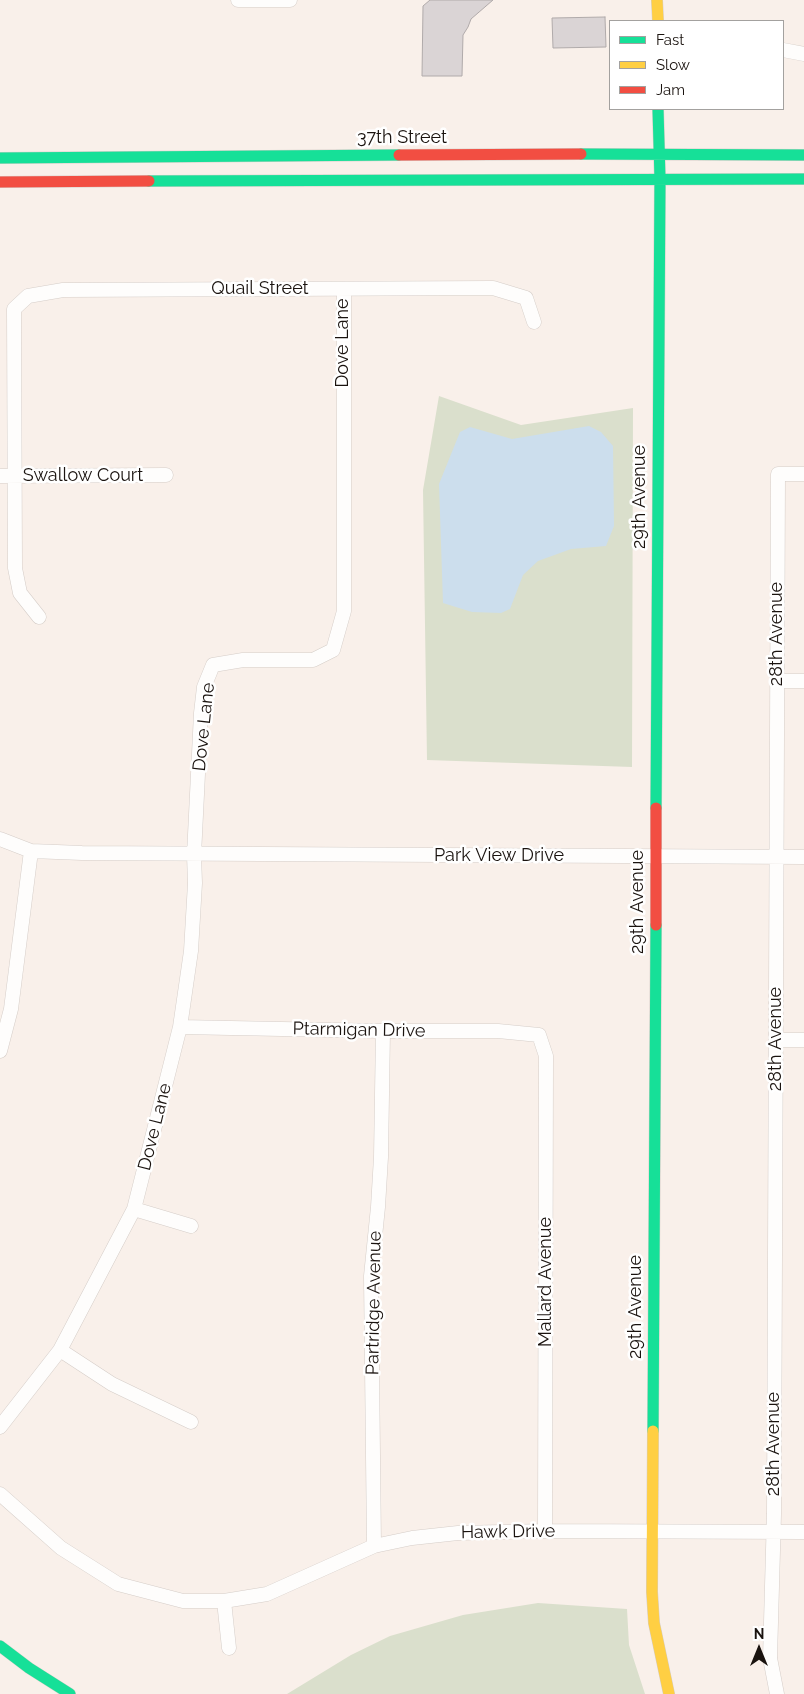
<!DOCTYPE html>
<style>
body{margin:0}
#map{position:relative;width:804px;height:1694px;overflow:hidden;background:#f9f0ea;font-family:Raleway,sans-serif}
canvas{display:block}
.legend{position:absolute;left:609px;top:20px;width:175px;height:90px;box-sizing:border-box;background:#fff;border:1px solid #a3a19f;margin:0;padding:6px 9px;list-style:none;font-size:15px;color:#1a130f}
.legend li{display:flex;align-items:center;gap:10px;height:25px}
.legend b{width:25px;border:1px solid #a3a19f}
.north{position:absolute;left:734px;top:1624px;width:50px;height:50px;-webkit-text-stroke:4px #fff;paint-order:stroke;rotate:0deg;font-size:14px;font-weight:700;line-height:20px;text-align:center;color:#1a130f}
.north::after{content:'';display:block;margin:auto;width:18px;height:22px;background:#1a130f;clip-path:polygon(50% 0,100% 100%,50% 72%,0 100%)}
</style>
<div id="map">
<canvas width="804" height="1694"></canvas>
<ul class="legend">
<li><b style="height:6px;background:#16e098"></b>Fast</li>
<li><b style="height:6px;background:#ffcf43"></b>Slow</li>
<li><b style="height:6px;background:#f24e42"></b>Jam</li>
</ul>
<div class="north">N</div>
</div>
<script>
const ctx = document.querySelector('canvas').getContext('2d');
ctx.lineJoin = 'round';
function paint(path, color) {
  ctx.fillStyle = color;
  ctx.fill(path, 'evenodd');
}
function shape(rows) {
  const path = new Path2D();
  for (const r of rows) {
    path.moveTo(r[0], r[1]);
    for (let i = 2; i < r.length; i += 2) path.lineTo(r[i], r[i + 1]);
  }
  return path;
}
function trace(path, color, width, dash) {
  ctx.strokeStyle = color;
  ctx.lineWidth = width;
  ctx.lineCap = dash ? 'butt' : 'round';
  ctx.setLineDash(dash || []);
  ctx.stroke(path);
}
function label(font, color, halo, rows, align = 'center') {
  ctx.font = font + ' Raleway,sans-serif';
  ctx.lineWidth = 5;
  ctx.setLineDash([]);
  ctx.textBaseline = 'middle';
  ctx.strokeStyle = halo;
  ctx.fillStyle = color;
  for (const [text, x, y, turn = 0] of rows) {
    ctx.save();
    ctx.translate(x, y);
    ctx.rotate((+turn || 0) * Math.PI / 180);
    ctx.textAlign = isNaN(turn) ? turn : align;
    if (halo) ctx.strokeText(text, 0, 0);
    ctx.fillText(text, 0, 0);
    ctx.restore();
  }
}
paint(shape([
 [439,396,521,425,633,408,632,767,427,760,423,490],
 [538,1603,627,1609,629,1645,645,1694,287,1694,351,1655,390,1636,463,1615]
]), '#dadfcc');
paint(shape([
 [589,426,601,432,613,446,614,526,606,546,571,549,538,561,523,575,510,609,501,613,472,612,443,603,439,484,460,432,470,427,512,439]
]), '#ccdeed');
const building = shape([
 [430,0,493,0,471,19,468,27,463,35,462,76,422,76,423,6,430,0],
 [605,17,606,47,553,48,552,18,605,17]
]);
paint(building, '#dad4d5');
trace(building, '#b0aaaa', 1);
const street = shape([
 [238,0,290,0],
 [783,50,804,54],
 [0,476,166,475],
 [39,617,20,593,15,568,14,309,28,296,63,290,493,288,526,298,534,322],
 [777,681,804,681],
 [0,839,31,851,82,853,804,857],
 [180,1027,383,1031,498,1031,539,1035,546,1056,545,1531],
 [776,1040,804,1040],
 [0,1051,11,1009,31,851],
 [134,1209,191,1226],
 [60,1350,112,1384,191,1422],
 [0,1427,60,1350,134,1209,180,1027,191,951,195,883,194,855,201,713,204,687,213,665,243,660,313,660,333,650,344,611,344,289],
 [0,1494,61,1548,118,1584,183,1601,224,1601,267,1594,374,1546,412,1538,458,1533,545,1531,804,1532],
 [374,1546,371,1276,378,1207,381,1157,383,1031],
 [224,1601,229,1648],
 [777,1694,770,1658,774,1514,778,474,804,474]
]);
const fast = shape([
 [581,154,804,155],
 [0,158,399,155],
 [149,181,804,179],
 [656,808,660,179,658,109],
 [653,1431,656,925],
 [0,1646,29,1668,70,1694]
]);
const slow = shape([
 [657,0,658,21],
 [653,1431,652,1592,654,1623,669,1694]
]);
const jam = shape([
 [399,155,581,154],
 [0,182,149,181],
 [656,925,656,808]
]);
trace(street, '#d5cdc8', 15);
trace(fast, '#d5cdc8', 12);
trace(slow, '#d5cdc8', 12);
trace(jam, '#d5cdc8', 12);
trace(street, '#fefdfc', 14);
trace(fast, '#16e098', 11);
trace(slow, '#ffcf43', 11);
trace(jam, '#f24e42', 11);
label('18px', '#1a130f', '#fff', [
 ["37th Street",402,138],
 ["Quail Street",260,289],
 ["Dove Lane",343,343,-90],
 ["Swallow Court",83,476],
 ["29th Avenue",640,497,-90],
 ["28th Avenue",777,634,-90],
 ["Dove Lane",204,727,-84],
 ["Park View Drive",499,856],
 ["29th Avenue",638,902,-90],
 ["Ptarmigan Drive",359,1030,1],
 ["28th Avenue",776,1039,-90],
 ["Dove Lane",155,1127,-76],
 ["Mallard Avenue",546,1282,-90],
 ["Partridge Avenue",374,1303,-89],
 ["29th Avenue",636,1307,-90],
 ["28th Avenue",774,1444,-90],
 ["Hawk Drive",508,1532,-1]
]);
</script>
